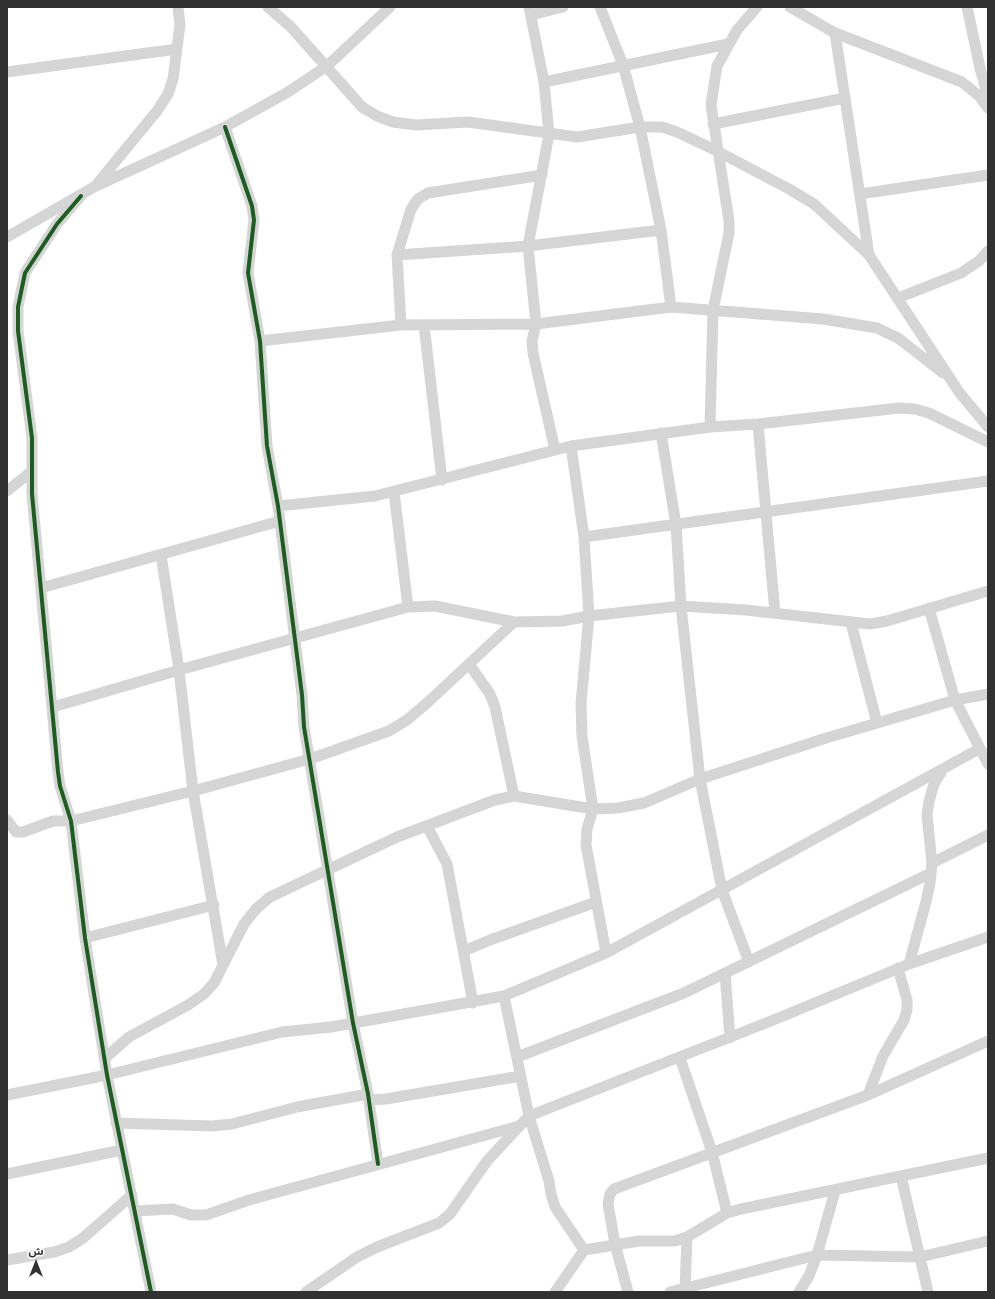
<!DOCTYPE html>
<meta charset="utf-8">
<style>
body{margin:0}
#map{position:relative;width:995px;height:1299px;overflow:hidden;background:#fff;font-family:Poppins,"Noto Sans Arabic",sans-serif}
canvas{display:block}
.frame{position:absolute;inset:0;border:8px solid #313131;pointer-events:none}
.north{position:absolute;left:16px;top:1243px;width:40px;height:40px;-webkit-text-stroke:3px #fff;paint-order:stroke;rotate:0deg;font-size:11px;font-weight:700;line-height:16px;text-align:center;color:#313131}
.north::after{content:'';display:block;margin:auto;width:14px;height:18px;background:#313131;clip-path:polygon(50% 0,100% 100%,50% 72%,0 100%)}
</style>
<div id="map">
<canvas width="995" height="1299"></canvas>
<div class="frame"></div>
<div class="north">ش</div>
</div>
<script>
const ctx = document.querySelector('canvas').getContext('2d');
ctx.lineJoin = 'round';
function shape(rows) {
  const path = new Path2D();
  for (const r of rows) {
    path.moveTo(r[0], r[1]);
    for (let i = 2; i < r.length; i += 2) path.lineTo(r[i], r[i + 1]);
  }
  return path;
}
function trace(path, color, width, dash) {
  ctx.strokeStyle = color;
  ctx.lineWidth = width;
  ctx.lineCap = dash ? 'butt' : 'round';
  ctx.setLineDash(dash || []);
  ctx.stroke(path);
}
trace(shape([
 [268,7,291,27,362,107,377,116,393,122,416,125,468,122,577,137,640,127,662,127,677,132,717,151,789,189,814,204,869,255,959,392,988,427],
 [529,7,544,82,549,134,528,246,536,324,532,341,533,353,555,450],
 [600,7,623,65,640,127,661,230,671,307],
 [790,7,835,33,962,82,979,96,988,108],
 [967,7,980,68,988,97],
 [531,15,563,7],
 [835,33,869,255],
 [7,72,177,49],
 [544,82,728,44],
 [713,124,845,98],
 [225,127,252,206,254,220,248,273,260,341,267,446,278,506,302,695,304,727,353,1023,368,1094,378,1164],
 [97,184,157,111,168,94,173,79,180,25,178,7],
 [860,194,988,175],
 [81,196,57,224,25,273,18,307,18,331,32,438,32,494,58,772,60,786,71,821,85,938,107,1075,151,1292],
 [7,237,94,187,225,127,288,92,327,66,390,7],
 [397,255,528,246,661,230],
 [898,298,961,273,979,261,988,251],
 [401,325,397,255,411,209,418,199,428,193,542,175],
 [424,325,442,480],
 [260,341,401,325,536,324,671,307,823,319,877,328,898,338,943,373],
 [758,424,775,613],
 [710,427,713,310,729,233,729,221,711,105,717,66,737,30,757,7],
 [661,433,676,525,681,606,700,779,722,890,749,962],
 [571,446,584,537,589,616,581,703,582,736,593,809,587,829,586,845,606,953],
 [7,491,32,471],
 [394,492,408,607],
 [278,506,375,496,571,446,710,427,758,424,899,408,915,409,929,413,988,442],
 [584,537,988,481],
 [161,555,179,670,193,791,223,965],
 [41,588,280,521],
 [929,608,955,700,988,764],
 [851,623,877,723],
 [469,664,490,694,495,707,514,796],
 [53,707,179,670,408,607,435,606,514,622,562,621,589,616,681,606,746,610,870,624,887,621,988,591],
 [7,820,16,832,23,832,53,821,71,821,193,791,310,759,389,731,407,720,427,703,514,622],
 [427,826,447,864,473,1003],
 [932,863,988,835],
 [85,938,214,905],
 [464,951,490,940,596,902],
 [909,964,926,902,930,883,932,863,927,815,929,801,934,784,943,769],
 [725,973,730,1038],
 [504,996,529,1116,549,1181,551,1194,555,1207,584,1250],
 [517,1057,684,993,931,873],
 [105,1058,129,1037,188,1005,204,994,214,983,244,924,256,909,270,897,397,837,495,800,514,796,593,809,618,808,644,803,700,779,823,739,955,700,988,694],
 [680,1058,712,1152,727,1213],
 [7,1095,107,1075,282,1032,331,1027,504,996,606,953,979,749],
 [868,1095,883,1056,904,1020,907,1010,907,1000,898,968],
 [369,1100,386,1099,521,1076],
 [116,1123,212,1126,232,1124,297,1107,368,1094],
 [7,1174,122,1150],
 [901,1176,928,1292],
 [135,1211,173,1209,191,1215,206,1215,249,1200,519,1126],
 [7,1260,54,1252,69,1247,83,1238,132,1195],
 [306,1292,357,1257,377,1247,439,1223,450,1214,487,1161,529,1116,771,1021,909,964,988,937],
 [555,1292,584,1250,639,1241,675,1241,687,1237,727,1213,741,1209,988,1158],
 [628,1292,615,1244,608,1204,610,1194,614,1189,868,1095,988,1041],
 [670,1292,817,1255,920,1257,988,1241],
 [685,1292,687,1237],
 [799,1292,809,1276,817,1255,835,1191]
]), '#d5d5d5', 11);
trace(shape([
 [225,127,252,206,254,220,248,273,260,341,267,446,278,506,302,695,304,727,353,1023,368,1094,378,1164],
 [81,196,57,224,25,273,18,307,18,331,32,438,32,494,58,772,60,786,71,821,85,938,107,1075,151,1292]
]), '#1b5e20', 4);
</script>
